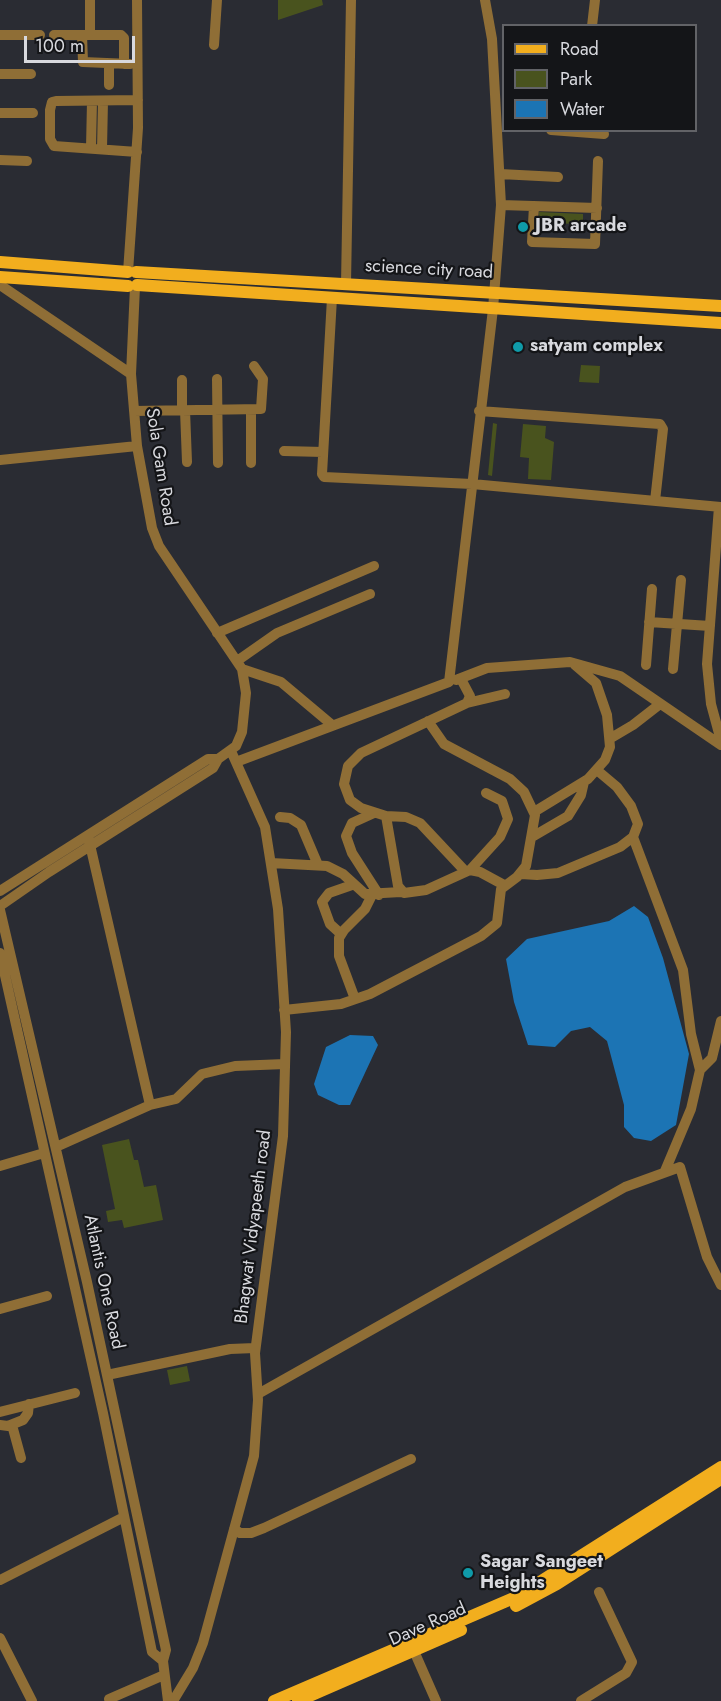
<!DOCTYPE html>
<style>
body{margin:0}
#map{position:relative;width:721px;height:1701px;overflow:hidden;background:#2a2c33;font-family:Jost,sans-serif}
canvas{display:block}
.legend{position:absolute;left:502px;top:24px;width:195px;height:108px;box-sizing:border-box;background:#141518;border:2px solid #626367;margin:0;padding:8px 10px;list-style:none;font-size:18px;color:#d8d9de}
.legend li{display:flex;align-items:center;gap:12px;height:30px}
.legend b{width:30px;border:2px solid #626367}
.scale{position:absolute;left:24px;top:36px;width:111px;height:27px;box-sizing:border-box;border:3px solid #d8d9de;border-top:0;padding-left:8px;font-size:18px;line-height:21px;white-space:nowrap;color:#d8d9de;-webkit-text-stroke:4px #141518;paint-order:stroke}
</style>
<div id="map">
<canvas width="721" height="1701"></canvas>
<ul class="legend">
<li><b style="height:8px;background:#f2ae1e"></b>Road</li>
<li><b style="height:16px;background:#49531e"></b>Park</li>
<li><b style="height:16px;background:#1c74b4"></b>Water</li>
</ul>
<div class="scale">100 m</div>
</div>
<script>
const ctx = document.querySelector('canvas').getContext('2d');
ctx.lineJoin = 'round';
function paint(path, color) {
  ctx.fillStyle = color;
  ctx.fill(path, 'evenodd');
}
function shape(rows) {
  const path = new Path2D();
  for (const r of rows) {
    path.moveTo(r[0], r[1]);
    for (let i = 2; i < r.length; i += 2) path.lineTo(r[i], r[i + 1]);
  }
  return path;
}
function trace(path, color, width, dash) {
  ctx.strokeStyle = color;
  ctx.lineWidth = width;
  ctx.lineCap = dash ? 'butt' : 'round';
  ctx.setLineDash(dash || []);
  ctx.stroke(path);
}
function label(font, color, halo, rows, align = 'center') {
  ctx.font = font + ' Jost,sans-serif';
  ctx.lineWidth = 4.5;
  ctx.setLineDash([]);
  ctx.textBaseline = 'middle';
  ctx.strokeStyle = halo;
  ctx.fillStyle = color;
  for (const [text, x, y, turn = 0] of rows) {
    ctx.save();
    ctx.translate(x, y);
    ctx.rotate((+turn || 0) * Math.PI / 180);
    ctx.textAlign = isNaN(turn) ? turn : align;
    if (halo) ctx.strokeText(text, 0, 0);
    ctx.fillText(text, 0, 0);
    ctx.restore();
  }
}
paint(shape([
 [278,0,322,0,323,5,278,20],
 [539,212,583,214,583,224,539,223],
 [581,365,600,366,599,383,579,382],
 [493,423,497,424,492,476,488,475],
 [523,424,546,426,545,438,554,442,551,480,528,479,529,458,520,457],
 [129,1139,134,1160,138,1160,144,1187,156,1185,163,1220,124,1228,122,1220,108,1222,106,1211,115,1209,102,1145],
 [187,1366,190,1381,170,1385,167,1370]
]), '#49531e');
paint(shape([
 [634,906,648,917,663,958,689,1054,676,1125,651,1141,634,1138,624,1127,624,1105,607,1041,590,1027,571,1031,555,1047,528,1045,514,1002,506,959,527,939,609,921],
 [350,1035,373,1036,378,1045,350,1105,339,1105,318,1095,314,1084,326,1047]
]), '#1c74b4');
trace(shape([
 [90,0,90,35],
 [592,26,595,0],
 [0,35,40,35],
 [54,35,121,35,124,38,124,64],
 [82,35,83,62,130,64],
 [214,45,217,0],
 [109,64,109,85],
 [0,74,31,74],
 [0,113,33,113],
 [551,130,604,134],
 [91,148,92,101],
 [102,149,103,101],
 [137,152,54,146,50,139,50,110,52,102,56,101,138,100],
 [0,160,27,161],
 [500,174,558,177],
 [501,205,597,208],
 [534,206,532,242,595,244,598,161],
 [128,272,138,128,137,0],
 [346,284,351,0],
 [0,285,131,374],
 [332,298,322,474,324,477,472,484,721,507],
 [217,379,218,463],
 [182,410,182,380],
 [185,410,187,462],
 [251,410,251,463],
 [134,411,261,409,263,379,254,366],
 [479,411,660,424,663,429,655,501],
 [284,451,323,452],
 [0,460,137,446],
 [719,507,707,664,711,704,721,741],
 [649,622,710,626],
 [217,633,374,566],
 [237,661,277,633,370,594],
 [646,665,652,589],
 [242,669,281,682,331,724],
 [673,669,681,580],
 [461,679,470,696,467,703,361,753,348,766,344,784,350,800,361,808,386,816,406,817,420,823,465,871],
 [456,680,487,668,570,662,620,676,721,745],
 [467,703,505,694],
 [611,738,633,725,660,704],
 [236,762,449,682,493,309,501,205,492,39,485,0],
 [534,812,588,779,605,760,610,747,607,715,596,683,575,665],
 [374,813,352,823,346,836,352,853,379,895],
 [386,816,398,886,404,893,426,890,470,870,480,872,504,885],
 [280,817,290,818,301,825,318,865],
 [532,837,568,816,581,795,584,782],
 [633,837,683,970,691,1034,700,1070,691,1109,665,1171],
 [271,863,327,866,343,874,365,894,401,892],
 [470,870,500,837,508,819,502,801,486,793],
 [521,874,537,875,558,873,620,847,633,837,638,824,631,806,617,787,598,771],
 [0,891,208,759,218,759],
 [0,906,49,872,213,768,218,759,236,746,242,732,246,693,242,669,159,546,152,528,137,446,131,374,135,287],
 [0,910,87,1282,166,1650,163,1661,168,1701],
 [341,934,330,924,322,902,329,893,352,885],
 [0,953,103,1413,152,1652,163,1661],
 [355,999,339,956,339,938,344,930,365,909,372,895],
 [284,1010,341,1004,370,994,481,936,497,923,501,889,517,877,526,866,535,815,524,792,510,779,444,744,428,721],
 [700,1070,712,1058,721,1021],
 [150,1105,176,1099,202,1074,235,1066,285,1064],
 [56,1147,150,1105,88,836],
 [0,1166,44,1153],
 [0,1309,47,1296],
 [107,1375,230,1349,255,1348],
 [258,1394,625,1187,680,1167,707,1257,721,1285],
 [0,1412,75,1393],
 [0,1425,8,1426,23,1420,28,1413,29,1404],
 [12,1425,21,1458],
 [234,1529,240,1533,251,1533,264,1528,411,1459],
 [0,1580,124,1517],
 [0,1638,32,1701],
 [414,1651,436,1701],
 [109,1699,164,1675],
 [173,1701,193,1668,203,1643,254,1456,258,1400,255,1353,283,1136,286,1032,278,909,265,827,231,751],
 [581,1701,626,1673,632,1662,599,1592]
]), '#8f6e36', 10);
trace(shape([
 [0,262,128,272],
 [136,272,721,306],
 [0,277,128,286],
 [137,285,721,323],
 [516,1606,557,1584,721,1479],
 [274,1701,516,1597,721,1467],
 [298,1701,461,1630]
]), '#f2ae1e', 12);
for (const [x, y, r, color] of [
 [523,227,6,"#0f9aa8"],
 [518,347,6,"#0f9aa8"],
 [468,1573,6,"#0f9aa8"]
]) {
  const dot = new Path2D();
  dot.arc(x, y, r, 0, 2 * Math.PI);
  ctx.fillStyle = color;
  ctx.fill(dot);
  trace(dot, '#141518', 2);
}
label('bold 18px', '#d8d9de', '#141518', [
 ["JBR arcade",535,227],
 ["satyam complex",530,347],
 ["Sagar Sangeet",480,1563],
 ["Heights",480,1584]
], 'left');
label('18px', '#d8d9de', '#141518', [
 ["science city road",429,270,3],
 ["Sola Gam Road",160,467,81],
 ["Bhagwat Vidyapeeth road",254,1227,-83],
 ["Atlantis One Road",103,1282,78],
 ["Dave Road",428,1625,-24]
]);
</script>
